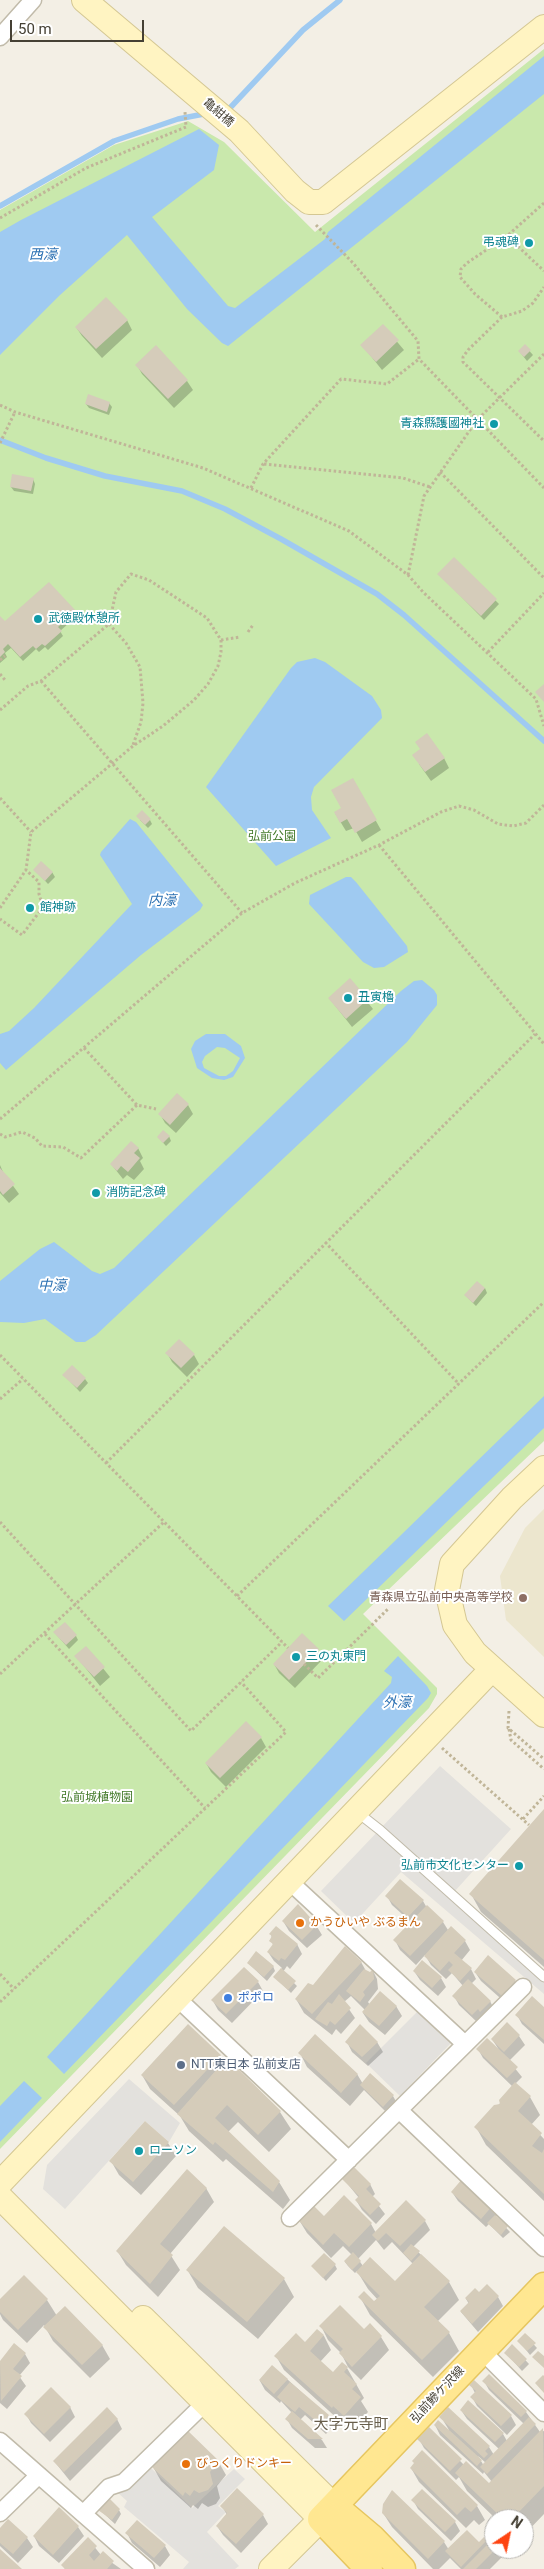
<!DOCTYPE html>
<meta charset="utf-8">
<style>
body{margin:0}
#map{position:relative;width:544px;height:2569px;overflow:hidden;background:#f3efe5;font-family:Roboto,sans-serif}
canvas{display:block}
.north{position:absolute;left:484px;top:2509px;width:50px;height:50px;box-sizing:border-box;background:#fff;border:1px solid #b5b3ae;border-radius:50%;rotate:34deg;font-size:14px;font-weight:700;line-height:20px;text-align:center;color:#454034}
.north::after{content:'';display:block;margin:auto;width:18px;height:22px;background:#fe4411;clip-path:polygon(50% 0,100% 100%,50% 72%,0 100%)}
.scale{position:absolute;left:10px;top:20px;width:134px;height:22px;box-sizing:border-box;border:2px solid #454034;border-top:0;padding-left:6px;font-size:15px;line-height:18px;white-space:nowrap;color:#454034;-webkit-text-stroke:4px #fff;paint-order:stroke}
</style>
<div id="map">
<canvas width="544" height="2569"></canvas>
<div class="north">N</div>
<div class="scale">50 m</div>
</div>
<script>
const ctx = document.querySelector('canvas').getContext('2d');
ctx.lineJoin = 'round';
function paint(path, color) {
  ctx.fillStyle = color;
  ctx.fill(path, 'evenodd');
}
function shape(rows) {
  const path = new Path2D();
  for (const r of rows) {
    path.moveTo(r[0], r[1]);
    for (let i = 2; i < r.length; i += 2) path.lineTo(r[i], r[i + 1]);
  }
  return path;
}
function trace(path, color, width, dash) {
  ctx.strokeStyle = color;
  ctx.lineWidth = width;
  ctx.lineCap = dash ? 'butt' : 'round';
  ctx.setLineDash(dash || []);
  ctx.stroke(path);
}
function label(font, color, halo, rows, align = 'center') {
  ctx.font = font + ' Roboto,"Noto Sans JP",sans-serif';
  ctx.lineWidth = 4;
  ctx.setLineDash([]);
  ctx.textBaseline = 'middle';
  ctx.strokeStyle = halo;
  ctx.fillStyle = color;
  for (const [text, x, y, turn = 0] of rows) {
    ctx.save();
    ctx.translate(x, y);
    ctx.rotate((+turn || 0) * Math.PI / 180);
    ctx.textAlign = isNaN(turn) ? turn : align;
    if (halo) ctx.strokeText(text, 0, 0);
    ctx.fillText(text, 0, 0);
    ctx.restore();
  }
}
paint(shape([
 [544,1509,544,1657,506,1620,500,1576,525,1528]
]), '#ece6ce');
paint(shape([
 [544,49,544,1441,363,1614,437,1688,437,1694,429,1708,0,2149,0,210,114,145,188,121,224,142,315,232]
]), '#c9e8ac');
paint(shape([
 [440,1766,511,1829,455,1891,544,1971,544,1994,401,1872,354,1923,321,1891],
 [420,2009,452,2037,450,2044,400,2096,366,2063],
 [129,2079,180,2123,169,2142,145,2121,65,2209,43,2189,47,2165],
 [151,2468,192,2508,234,2469,245,2479,218,2506,226,2512,207,2532,239,2566,235,2569,183,2569,189,2562,124,2507,127,2501,117,2492]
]), '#e3e1dd');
paint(shape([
 [544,56,544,94,228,346,222,343,187,309,127,235,60,295,0,355,0,232,21,220,199,129,219,145,214,170,152,217,228,306,235,308,325,239,328,232],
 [315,658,325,662,372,696,381,710,382,718,314,787,311,797,312,810,331,838,276,866,206,787,291,668,297,662],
 [130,819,136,822,203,905,200,910,141,955,6,1070,0,1063,0,1034,9,1031,34,1008,132,904,100,855,101,852],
 [346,877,351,877,356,882,407,946,408,952,384,967,374,968,363,962,309,904,310,895],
 [422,980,434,990,437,995,437,1005,407,1042,96,1335,85,1342,76,1342,45,1319,24,1323,0,1322,0,1281,40,1249,54,1242,92,1271,100,1274,114,1268,401,991,414,981],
 [206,1034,225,1034,241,1046,245,1058,233,1077,224,1080,212,1078,197,1068,191,1049,195,1041],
 [217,1047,225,1048,240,1058,233,1071,226,1076,219,1076,204,1068,202,1062,205,1056],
 [544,1396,544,1428,344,1621,328,1606],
 [398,1656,427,1686,431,1693,428,1698,64,2074,47,2057,391,1683,392,1677,384,1671],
 [24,2081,42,2098,0,2142,0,2106]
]), '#9fcaf1');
paint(shape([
 [127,320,132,330,102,358,82,336,76,327],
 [383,325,404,350,382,370,362,345],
 [525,346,533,355,527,361,519,351],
 [156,347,187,381,193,390,174,408,142,374,137,365],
 [109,403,112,407,109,415,89,408,86,404],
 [33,479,35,484,33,494,14,491,11,487],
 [454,559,499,604,484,620,439,574],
 [75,611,77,616,60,631,63,636,48,650,45,647,39,652,36,649,23,661,11,648,5,653,7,657,0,663,0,617,5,623],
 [444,758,449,768,431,781,419,764],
 [353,780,381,830,362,842,354,828,346,831,335,813,343,808],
 [140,820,150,820,152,824,148,828],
 [35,870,52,872,55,877,48,884],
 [350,980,373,1009,352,1027,329,998],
 [188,1105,193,1114,176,1133,165,1123,160,1114],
 [169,1136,171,1141,166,1146,158,1137],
 [138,1148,143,1158,140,1161,144,1169,134,1180,127,1175,123,1179,111,1164],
 [0,1165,3,1172,19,1194,9,1203,0,1193],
 [485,1288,487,1293,476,1306,466,1296],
 [167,1353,194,1355,199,1364,187,1377,172,1362],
 [64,1375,85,1379,88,1383,80,1392],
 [55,1633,76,1636,78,1640,69,1649],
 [86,1647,110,1677,100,1686,76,1656],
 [318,1650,323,1659,295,1688,279,1673,274,1664],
 [261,1738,266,1747,226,1787,211,1772,206,1763],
 [544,1811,544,1967,481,1912,471,1894],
 [387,1896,423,1901,427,1908,443,1922,448,1930,465,1941,470,1950,461,1961,471,1969,476,1979,471,1984,490,2001,495,2011,478,2023,459,2005,454,1996,463,1986,452,1973,446,1979,431,1965,425,1955,416,1965,400,1950,395,1940,412,1923,392,1905],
 [283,1921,316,1925,322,1935,307,1948,289,1931],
 [271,1934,297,1944,302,1954,290,1969,287,1966,283,1972,297,1986,291,1993,275,1977,282,1968,274,1961,268,1952,273,1946],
 [488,1957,515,1981,521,1990,508,2005,481,1981,475,1972],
 [361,1962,366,1971,371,1974,373,1971,377,1979,378,1989,368,2002,370,2005,396,2006,402,2016,385,2035,369,2022,363,2013,365,2010,351,1996,344,2002,355,2018,341,2034,336,2029,332,2035,304,2013,296,1999,314,1986],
 [248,1963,273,1966,275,1971,267,1981],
 [414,1971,441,1978,446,1987,438,1996,420,1980],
 [258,1982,263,1991,232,2023,218,2010,213,2001],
 [544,2009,544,2044,522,2024,517,2015],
 [507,2024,519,2036,525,2045,509,2061,522,2077,515,2084,530,2097,540,2115,531,2125,544,2139,544,2201,486,2145,476,2127,496,2108,513,2087,483,2058,478,2049,499,2050,492,2039],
 [347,2042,377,2042,383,2052,368,2066,352,2052],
 [300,2053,357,2074,363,2084,393,2096,398,2105,389,2115,364,2090,350,2106,307,2067],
 [220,2055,224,2063,227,2060,280,2112,291,2129,269,2152,238,2122,228,2132,279,2182,290,2200,283,2209,226,2159,223,2162,189,2131,180,2116,150,2089,142,2075],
 [168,2143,176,2156,141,2195,119,2175,111,2161],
 [342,2177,370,2184,375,2194,372,2197,385,2214,376,2224,362,2210,356,2200,359,2198],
 [206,2188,214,2202,170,2254,180,2270,158,2297,126,2265,118,2252],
 [452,2192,492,2206,497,2215,496,2217,510,2232,503,2238,489,2224,486,2227,458,2201],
 [324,2218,371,2224,376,2233,425,2221,430,2230,413,2247,449,2282,459,2300,437,2322,449,2333,459,2351,433,2377,370,2315,360,2297,374,2303,378,2300,368,2289,357,2271,355,2273,348,2266,345,2262,352,2255,343,2246,331,2258,307,2233,299,2220],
 [376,2240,384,2250,392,2242,413,2264,395,2283,363,2266,358,2259],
 [335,2265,337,2269,326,2281,312,2266],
 [188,2271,284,2279,294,2297,258,2339,198,2288],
 [24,2277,47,2300,57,2316,102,2345,110,2359,90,2378,53,2341,44,2325,27,2343,3,2320,0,2314,0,2301],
 [479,2294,498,2297,503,2306,478,2332,461,2312,469,2304,466,2299],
 [370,2325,381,2337,389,2350,361,2380,348,2367,341,2353,328,2340,321,2326,364,2331],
 [317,2331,324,2336,331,2350,320,2362,333,2374,347,2368,364,2398,361,2401,368,2412,352,2429,342,2419,340,2421,284,2370,276,2356,306,2343],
 [525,2335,537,2348,530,2355,519,2341],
 [14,2345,25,2354,30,2363,19,2376,26,2386,7,2409,0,2403,0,2362],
 [512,2346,529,2364,522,2371,506,2353],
 [287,2379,328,2416,334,2425,326,2434,305,2415,300,2420,322,2440,327,2448,315,2448,292,2428,287,2419,292,2413,281,2401,280,2403,265,2390,260,2381],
 [484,2381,526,2412,540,2432,544,2431,544,2514,524,2535,524,2519,496,2519,467,2491,459,2477,456,2480,424,2448,419,2439,429,2429,464,2465,489,2485,492,2482,484,2472,483,2474,440,2435,435,2425,449,2430,441,2417,489,2447,494,2455,499,2449,467,2419,461,2410,503,2434,507,2441,524,2424,489,2390],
 [478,2456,486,2463,484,2466],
 [471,2385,511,2416,516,2425,507,2435,477,2406,472,2397,475,2393],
 [70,2407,75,2417,50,2442,31,2423,26,2414],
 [117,2419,122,2429,70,2481,54,2461],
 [218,2461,226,2475,217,2486,220,2498,216,2504,208,2507,202,2503,198,2509,193,2505,191,2508,161,2481,153,2467],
 [415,2464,477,2506,485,2520,479,2525,474,2520,466,2528,419,2482,411,2468],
 [392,2492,444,2542,449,2550,479,2543,484,2539,488,2545,494,2540,494,2549,510,2549,490,2569,461,2569,450,2558,439,2569,433,2569,392,2527,383,2513],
 [413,2500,455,2522,460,2531,451,2541,418,2509],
 [222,2506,263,2515,268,2524,241,2553,223,2535,217,2526,227,2515],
 [59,2509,78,2527,84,2536,59,2563,39,2546,34,2536],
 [100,2510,119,2510,121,2514,115,2524],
 [0,2530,27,2538,33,2547,18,2563,0,2546],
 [127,2533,165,2546,170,2555,160,2567,132,2543],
 [88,2539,101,2555,121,2569,65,2569,63,2566]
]), '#0003');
trace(shape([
 [223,110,229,109,303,30,340,0],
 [0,206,114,141,178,119,209,113],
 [0,440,46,458,105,476,182,491,225,509,281,539,377,594,404,615,544,741]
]), '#9fcaf1', 5.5);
paint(shape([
 [106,297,128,320,96,349,75,327],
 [383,324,399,340,376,362,360,345],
 [525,344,531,350,524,357,518,351],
 [156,345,188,380,168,399,135,365],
 [88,394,110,402,107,412,85,404],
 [12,474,34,478,31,491,10,487],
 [454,557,497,599,481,616,437,574],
 [49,582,76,611,58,627,62,631,45,646,42,644,36,649,33,646,20,657,8,644,3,649,5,652,0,657,0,616,5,621],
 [544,684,544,702,535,692],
 [427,733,445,758,425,772,412,755,420,749,415,742],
 [353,778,377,820,355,833,347,819,340,823,334,812,341,808,331,790],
 [142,810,151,819,145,825,136,816],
 [41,861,53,872,45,881,33,870],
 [350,978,368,999,346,1019,328,998],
 [177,1093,189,1104,170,1125,158,1114],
 [163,1130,170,1136,163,1143,157,1137],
 [131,1141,139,1148,134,1153,140,1158,128,1172,121,1166,117,1171,110,1164],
 [0,1168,15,1184,3,1195,0,1191],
 [477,1281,485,1288,473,1303,464,1295],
 [179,1339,195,1354,181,1368,165,1353],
 [72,1365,86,1378,77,1388,62,1375],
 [65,1622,77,1635,66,1645,53,1632],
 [302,1633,319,1649,289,1680,273,1664],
 [86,1646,105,1667,94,1677,74,1656],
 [246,1721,262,1737,220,1778,205,1763],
 [544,1809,544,1960,469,1894],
 [400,1879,424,1900,408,1917,385,1896],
 [298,1904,317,1925,302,1940,282,1921],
 [427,1905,444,1921,410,1956,393,1940],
 [276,1926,298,1944,285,1960,281,1958,279,1961,267,1952,273,1944,269,1941,272,1936,269,1934],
 [451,1926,466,1940,454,1953,472,1968,460,1981,448,1970,453,1965,449,1961,440,1971,424,1956],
 [345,1946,362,1962,312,2014,295,1999,308,1983,313,1985],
 [256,1951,274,1966,264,1977,247,1963],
 [488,1955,516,1980,502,1996,474,1972],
 [422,1960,442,1977,432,1988,413,1971],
 [244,1967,259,1981,226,2014,211,2000],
 [281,1968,296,1981,288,1990,273,1977],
 [364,1969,370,1972,373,1969,374,1979,363,1992,365,1995,360,2002,346,1991],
 [468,1979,491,2001,480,2012,478,2009,472,2015,452,1996],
 [380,1991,397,2006,379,2026,362,2012],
 [339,1994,351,2008,335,2025,330,2021,327,2026,315,2019,328,2002,332,2004],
 [532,1996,544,2007,544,2040,515,2015],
 [507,2022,520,2035,504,2052,491,2039],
 [188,2024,221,2055,174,2105,141,2075],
 [360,2024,378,2042,362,2057,345,2042],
 [315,2034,358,2074,341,2093,298,2053],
 [487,2038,518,2067,507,2078,476,2049],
 [227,2058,281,2111,258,2135,227,2105,215,2118,280,2181,273,2192,215,2142,213,2145,177,2114],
 [370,2073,394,2095,383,2107,360,2085],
 [515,2082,531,2096,518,2111,542,2133,532,2146,542,2153,544,2149,544,2194,474,2127,494,2105,500,2104,499,2100],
 [145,2121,169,2142,133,2182,109,2161],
 [352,2165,371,2184,366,2189,381,2204,370,2215,355,2200,359,2196,340,2177],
 [187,2169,207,2188,160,2244,173,2255,150,2284,116,2251],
 [463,2178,493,2205,481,2219,451,2192],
 [344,2195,372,2223,349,2247,334,2233,323,2245,297,2219,312,2204,324,2216],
 [406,2200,426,2220,400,2246,386,2233,378,2241,372,2235],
 [495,2215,508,2226,501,2235,487,2223],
 [224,2226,285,2278,247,2322,186,2270],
 [411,2244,420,2251,411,2261,403,2253],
 [353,2252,361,2261,352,2270,344,2261],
 [324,2253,336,2264,323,2278,311,2266],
 [421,2254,450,2281,424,2307,450,2332,422,2360,358,2297,364,2291,374,2301,380,2296,356,2272,370,2257,395,2281],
 [24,2275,48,2299,18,2330,0,2312,0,2299],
 [487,2284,499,2296,472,2324,460,2311,469,2302,465,2298,475,2288,479,2292],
 [340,2305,364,2329,370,2323,382,2336,352,2367,339,2353,343,2349,319,2326],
 [65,2306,103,2345,82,2365,43,2327],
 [317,2329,324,2335,310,2351,333,2372,342,2362,348,2367,344,2372,357,2384,352,2389,361,2397,344,2416,333,2406,332,2408,274,2356,296,2333,305,2342],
 [525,2333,536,2343,527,2351,517,2341],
 [14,2343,26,2353,13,2369,22,2376,1,2401,0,2361],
 [512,2344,527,2359,519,2367,504,2353],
 [538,2351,544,2356,544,2368,532,2357],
 [272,2365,288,2379,274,2394,259,2380],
 [489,2374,527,2411,521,2417,482,2381],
 [543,2375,544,2376,544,2393,535,2383],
 [474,2380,512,2415,501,2426,470,2397,476,2391,469,2385],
 [290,2382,329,2415,321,2425,299,2407,295,2412,277,2397],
 [51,2387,71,2407,44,2434,24,2414],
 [468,2400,504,2433,495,2442,460,2410],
 [107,2407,118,2419,64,2472,53,2461],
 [448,2407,490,2446,485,2451,488,2454,484,2458,439,2417],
 [292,2411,323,2439,308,2439,285,2419],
 [529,2417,536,2424,487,2474,480,2467],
 [438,2420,482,2460,477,2466,434,2425],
 [429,2427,462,2459,450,2471,417,2439],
 [543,2428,544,2486,512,2519,503,2519,455,2473,466,2461,489,2483],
 [187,2430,219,2461,210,2472,213,2484,208,2490,199,2493,194,2490,190,2496,185,2492,183,2496,152,2467],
 [422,2450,478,2505,471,2512,465,2507,457,2515,410,2468,414,2463,412,2461],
 [237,2488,264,2514,236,2544,216,2526,227,2513,220,2506],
 [422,2489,456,2521,445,2532,411,2500],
 [392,2490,445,2541,428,2559,382,2513,383,2504],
 [109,2498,120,2509,112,2520,98,2510],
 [59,2507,79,2526,53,2555,33,2536],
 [8,2519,28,2537,13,2554,0,2543,0,2528],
 [137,2520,166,2545,154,2558,125,2533],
 [467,2530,479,2542,484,2537,487,2540,461,2567,445,2551],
 [88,2537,97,2546,89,2555,94,2561,103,2551,114,2561,107,2569,65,2569,61,2565],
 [494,2538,494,2549,496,2549,476,2569,463,2569],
 [0,2549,22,2569,0,2569]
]), '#d5ccba');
const lane = shape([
 [357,1812,380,1830,544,1977]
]);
const street = shape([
 [0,37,33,0],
 [289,1881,465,2044],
 [178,1999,349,2160],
 [399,2110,544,2248],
 [290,2218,523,1987],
 [481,2350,544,2413],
 [0,2441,146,2569],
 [0,2513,39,2475],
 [83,2514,109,2487,124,2482,205,2403]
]);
const secondary = shape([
 [84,0,239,131,295,191,309,202,323,202,544,27],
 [544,1468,512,1498,452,1564,447,1590,455,1625,475,1653,544,1715],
 [0,2183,492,1669],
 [0,2197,321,2519,271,2569],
 [143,2318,334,2506]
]);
const primary = shape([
 [334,2506,372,2538,402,2569],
 [369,2569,321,2519,544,2286]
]);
trace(lane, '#c1bbaa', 11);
trace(street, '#c1bbaa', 19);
trace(secondary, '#d4c793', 26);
trace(primary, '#e6c660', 29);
trace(shape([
 [544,203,507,236,467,263,461,269,460,277,475,294,502,317,522,311,533,303,544,287],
 [0,218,86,168,186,127,185,112],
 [316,225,353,263,418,341,419,359,544,488],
 [507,236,544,271],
 [502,317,468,350,463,357,463,362,544,441],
 [0,405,15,412,203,468,349,531,408,575,423,592,536,699,544,726],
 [0,443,15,412],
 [264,464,403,478,430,487],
 [440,472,544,578],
 [251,488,263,464,341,379,387,384,419,359],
 [408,575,424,496,477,420,544,354],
 [109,624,126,643,140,667,143,703,141,722,133,745],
 [248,632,253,625],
 [221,640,240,637],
 [488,652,544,593],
 [0,660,5,656],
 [0,674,5,680],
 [41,681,242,913],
 [0,710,28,686,41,681,109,624,116,592,131,574,149,580,207,618,221,640,221,652,218,666,208,684,194,700,163,726,133,746,31,832,26,870,39,882,39,894,43,907,22,935,0,919],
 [0,798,31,832],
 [379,845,544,1044],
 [0,908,26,870],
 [84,1048,137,1105,156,1109],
 [0,1119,242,913,295,883,379,845,441,812,459,806,474,810,498,824,513,826,526,823,544,805],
 [0,1134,5,1137,22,1132,35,1138,42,1146,63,1147,81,1158,137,1105],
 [325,1242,459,1384],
 [0,1355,288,1648],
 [0,1399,23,1379],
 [106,1463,535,1034],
 [0,1522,191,1731,282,1642],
 [237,1596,544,1302],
 [45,1634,205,1808],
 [304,1664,318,1678,389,1608],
 [0,1674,164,1522],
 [509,1711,508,1728,544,1759],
 [509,1729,511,1740,544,1769],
 [442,1748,529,1825],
 [523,1819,544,1796],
 [0,1974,14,1989],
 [0,2002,286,1732,241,1682]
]), '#c0b598', 3, [2.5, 2.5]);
trace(lane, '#fff', 9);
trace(street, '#fff', 16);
trace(secondary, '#fff4c2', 24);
trace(primary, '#ffe791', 26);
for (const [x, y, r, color] of [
 [529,243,5,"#0f9aa8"],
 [494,424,5,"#0f9aa8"],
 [38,619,5,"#0f9aa8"],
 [30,908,5,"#0f9aa8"],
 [348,998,5,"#0f9aa8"],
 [96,1193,5,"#0f9aa8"],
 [523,1598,5,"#8d6e63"],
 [296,1657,5,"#0f9aa8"],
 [519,1866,5,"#0f9aa8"],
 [300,1923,5,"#e8710a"],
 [228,1998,5,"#3f7fe0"],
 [181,2065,5,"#5c6f8a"],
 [139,2151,5,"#0f9aa8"],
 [186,2464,5,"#e8710a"]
]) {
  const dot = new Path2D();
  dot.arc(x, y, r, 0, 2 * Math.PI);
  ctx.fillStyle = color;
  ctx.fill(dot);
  trace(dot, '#fff', 2);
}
label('12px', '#454034', '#fff', [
 ["亀紺橋",218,113,41],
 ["弘前鰺ケ沢線",438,2395,-47]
]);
label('12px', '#0d838f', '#fff', [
 ["弔魂碑",519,243,"right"],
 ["青森縣護國神社",484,424,"right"],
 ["武徳殿休憩所",48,619],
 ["館神跡",40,908],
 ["丑寅櫓",358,998],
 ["消防記念碑",106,1193],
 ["三の丸東門",306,1657],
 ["弘前市文化センター",509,1866,"right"],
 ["ローソン",149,2151]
], 'left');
label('12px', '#407827', '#fff', [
 ["弘前公園",272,837],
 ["弘前城植物園",97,1798]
]);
label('12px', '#785e54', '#fff', [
 ["青森県立弘前中央高等学校",513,1598]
], 'right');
label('12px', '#c56008', '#fff', [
 ["かうひいや ぶるまん",310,1923],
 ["びっくりドンキー",196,2464]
], 'left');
label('12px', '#366cbe', '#fff', [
 ["ポポロ",238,1998]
], 'left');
label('12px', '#4e5e75', '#fff', [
 ["NTT東日本 弘前支店",191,2065]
], 'left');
label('italic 14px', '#2c71b3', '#fff', [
 ["西濠",43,255],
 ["内濠",162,901],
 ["中濠",52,1286],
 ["外濠",397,1703]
]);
label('15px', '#685e4b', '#fff', [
 ["大字元寺町",351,2425]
]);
</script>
